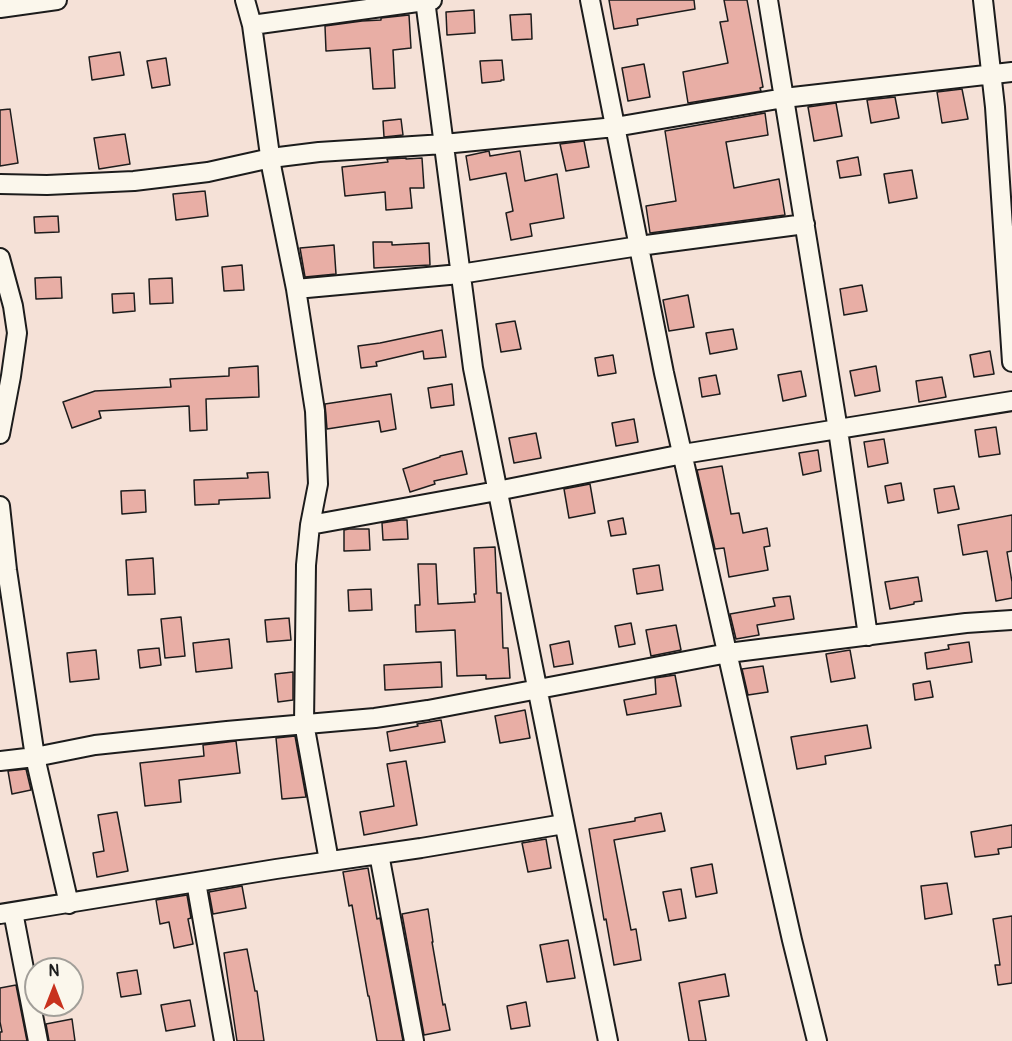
<!DOCTYPE html>
<style>
body{margin:0}
#map{position:relative;width:1012px;height:1041px;overflow:hidden;background:#f5e1d7;font-family:Pangolin,sans-serif}
canvas{display:block}
.north{position:absolute;left:24px;top:957px;width:60px;height:60px;box-sizing:border-box;background:#fbf7ec;border:2px solid #a29f99;border-radius:50%;rotate:0deg;font-size:16px;font-weight:700;line-height:24px;text-align:center;color:#1c1c1c}
.north::after{content:'';display:block;margin:auto;width:21px;height:27px;background:#c8321e;clip-path:polygon(50% 0,100% 100%,50% 72%,0 100%)}
</style>
<div id="map">
<canvas width="1012" height="1041"></canvas>
<div class="north">N</div>
</div>
<script>
const ctx = document.querySelector('canvas').getContext('2d');
ctx.lineJoin = 'round';
function paint(path, color) {
  ctx.fillStyle = color;
  ctx.fill(path, 'evenodd');
}
function shape(rows) {
  const path = new Path2D();
  for (const r of rows) {
    path.moveTo(r[0], r[1]);
    for (let i = 2; i < r.length; i += 2) path.lineTo(r[i], r[i + 1]);
  }
  return path;
}
function trace(path, color, width, dash) {
  ctx.strokeStyle = color;
  ctx.lineWidth = width;
  ctx.lineCap = dash ? 'butt' : 'round';
  ctx.setLineDash(dash || []);
  ctx.stroke(path);
}
const building = shape([
 [609,0,694,0,695,9,637,19,638,25,614,29,609,0],
 [724,0,747,0,763,87,760,88,761,91,688,103,683,72,728,63,720,22,728,21,724,0],
 [474,10,475,33,447,35,446,12,474,10],
 [531,14,532,39,512,40,510,15,531,14],
 [409,15,411,48,393,50,395,88,373,89,370,48,326,51,325,26,362,21,381,20,381,18,409,15],
 [120,52,124,75,92,80,89,57,120,52],
 [166,58,170,85,152,88,147,61,166,58],
 [502,60,504,80,501,80,501,81,482,83,480,61,502,60],
 [644,64,650,97,628,101,622,68,644,64],
 [962,89,968,119,942,123,937,92,962,89],
 [895,97,899,118,871,123,867,100,895,97],
 [836,103,842,136,814,141,808,107,836,103],
 [10,109,18,163,0,166,0,110,10,109],
 [765,113,768,135,726,142,734,188,779,179,785,215,650,233,646,206,676,201,665,131,765,113],
 [401,119,403,135,384,137,383,121,401,119],
 [125,134,130,164,99,169,94,138,125,134],
 [584,141,589,167,566,171,560,144,584,141],
 [489,151,490,156,520,151,525,181,557,174,564,218,530,224,532,236,511,240,506,213,513,211,506,173,470,180,466,156,489,151],
 [858,157,861,175,840,178,837,161,858,157],
 [406,158,406,159,422,158,424,188,410,188,412,208,386,210,385,192,345,196,342,167,388,162,387,159,406,158],
 [912,170,917,198,889,203,884,174,912,170],
 [205,191,208,216,176,220,173,194,205,191],
 [58,216,59,232,35,233,34,217,58,216],
 [373,242,392,242,392,245,429,243,430,265,374,268,373,242],
 [334,245,336,274,305,277,300,248,334,245],
 [242,265,244,290,224,291,222,267,242,265],
 [61,277,62,298,36,299,35,278,61,277],
 [172,278,173,303,150,304,149,279,172,278],
 [862,285,867,311,844,315,840,289,862,285],
 [134,293,135,311,113,313,112,294,134,293],
 [688,295,694,327,669,331,663,300,688,295],
 [515,321,521,349,501,352,496,324,515,321],
 [733,329,737,349,710,354,706,333,733,329],
 [442,330,446,357,424,359,423,351,376,362,377,366,361,368,358,346,380,343,442,330],
 [990,351,994,374,974,377,970,355,990,351],
 [613,355,616,373,598,376,595,358,613,355],
 [258,366,259,397,206,399,207,430,190,431,189,406,99,411,101,418,72,428,63,402,95,391,171,387,170,379,229,376,229,368,258,366],
 [876,366,880,391,855,396,850,371,876,366],
 [801,371,806,396,783,401,778,375,801,371],
 [716,375,720,394,702,397,699,378,716,375],
 [942,377,946,397,919,402,916,381,942,377],
 [452,384,454,405,431,408,428,388,452,384],
 [391,394,396,429,381,432,379,421,327,429,325,404,391,394],
 [634,419,638,442,616,446,612,423,634,419],
 [996,427,1000,454,979,457,975,430,996,427],
 [536,433,541,458,514,463,509,438,536,433],
 [884,439,888,463,868,467,864,442,884,439],
 [818,450,821,471,803,475,799,453,818,450],
 [462,451,467,474,434,481,435,484,410,492,403,469,440,457,440,456,462,451],
 [722,466,731,514,739,513,743,533,767,528,770,546,764,547,768,570,729,577,724,548,715,549,697,470,722,466],
 [268,472,270,498,219,500,219,504,195,505,194,480,248,478,247,473,268,472],
 [901,483,904,500,888,503,885,486,901,483],
 [590,484,595,513,569,518,564,489,590,484],
 [954,486,959,509,938,513,934,489,954,486],
 [145,490,146,512,122,514,121,491,145,490],
 [1012,515,1012,551,1007,552,1012,582,1012,598,996,601,987,551,963,555,958,525,1012,515],
 [623,518,626,534,611,536,608,521,623,518],
 [401,520,407,520,408,539,383,540,382,523,401,520],
 [349,529,369,529,370,550,344,551,344,530,349,529],
 [495,547,497,593,501,593,503,648,508,648,510,678,486,679,486,675,457,676,455,630,416,632,415,605,420,605,418,564,436,564,438,604,475,602,474,594,476,594,474,548,495,547],
 [153,558,155,594,128,595,126,560,153,558],
 [659,565,663,590,637,594,633,569,659,565],
 [918,577,922,601,914,602,914,604,890,609,885,582,918,577],
 [371,589,372,610,349,611,348,590,371,589],
 [790,596,794,619,757,625,759,635,736,639,730,614,775,606,773,598,790,596],
 [181,617,185,656,165,658,161,619,181,617],
 [289,618,291,640,267,642,265,620,289,618],
 [631,623,635,644,619,647,615,626,631,623],
 [676,625,681,650,651,656,646,630,676,625],
 [229,639,232,668,196,672,193,643,229,639],
 [569,641,573,664,554,667,550,645,569,641],
 [969,642,972,662,927,669,925,653,949,649,948,645,969,642],
 [159,648,161,665,140,668,138,650,159,648],
 [96,650,99,679,70,682,67,653,96,650],
 [850,650,855,678,831,682,826,654,850,650],
 [441,662,442,687,385,690,384,665,441,662],
 [763,666,768,692,748,695,742,669,763,666],
 [293,672,293,700,278,702,275,674,293,672],
 [675,675,681,706,627,715,624,700,656,694,655,678,675,675],
 [930,681,933,697,915,700,913,684,930,681],
 [525,710,530,738,500,743,495,716,525,710],
 [441,720,445,742,390,751,387,732,418,726,417,724,441,720],
 [867,725,871,748,825,756,826,764,797,769,791,737,867,725],
 [295,736,306,797,282,799,276,738,295,736],
 [236,741,240,773,179,780,181,802,145,806,140,763,204,756,203,745,236,741],
 [406,761,417,825,364,835,360,812,394,806,387,764,406,761],
 [26,769,31,790,12,794,8,771,26,769],
 [117,812,128,871,97,877,93,853,104,851,98,815,117,812],
 [661,813,665,831,614,840,631,930,636,929,641,960,614,965,606,919,604,920,589,829,635,821,635,818,661,813],
 [1012,825,1012,847,998,849,999,854,975,857,971,832,1012,825],
 [546,839,551,868,528,872,522,843,546,839],
 [712,864,717,893,696,897,691,868,712,864],
 [368,868,377,919,380,918,403,1041,377,1041,369,996,368,996,352,905,349,906,343,872,368,868],
 [947,883,952,914,925,919,921,886,947,883],
 [242,886,246,908,213,914,209,892,242,886],
 [681,889,686,918,669,921,663,892,681,889],
 [187,895,191,918,188,919,193,944,174,948,169,922,160,924,156,900,187,895],
 [428,909,433,942,432,942,443,1005,445,1004,450,1030,424,1035,402,914,428,909],
 [1012,916,1012,983,998,985,995,965,1000,965,993,919,1012,916],
 [568,940,575,978,547,982,540,945,568,940],
 [247,949,255,991,257,991,264,1041,237,1041,224,953,247,949],
 [137,970,141,994,121,997,117,973,137,970],
 [725,974,729,996,699,1001,706,1041,689,1041,679,983,725,974],
 [16,985,27,1041,0,1041,0,1032,2,1032,0,1022,0,988,16,985],
 [190,1000,195,1026,166,1031,161,1005,190,1000],
 [526,1002,530,1026,511,1029,507,1006,526,1002],
 [72,1019,75,1041,49,1041,46,1024,72,1019]
]);
paint(building, '#e8aea5');
trace(building, '#1c1c1c', 1.5);
const street = shape([
 [245,0,252,25,272,170,296,289,315,411,318,484,310,525,306,565,304,723,329,861],
 [425,0,473,368,608,1041],
 [590,0,664,373,792,940,817,1041],
 [768,0,838,430,868,636],
 [983,0,995,107,1012,362],
 [0,8,57,0],
 [252,25,432,0],
 [0,184,47,185,134,181,208,172,271,158,319,152,444,144,615,127,784,98,1012,72],
 [0,258,13,306,17,333,11,376,0,434],
 [296,289,460,274,639,246,805,224],
 [0,506,7,570,35,757,69,904],
 [310,525,497,491,683,454,1012,401],
 [0,761,35,757,95,745,227,731,375,718,428,710,728,653,966,623,1012,620],
 [379,854,414,1041],
 [196,882,224,1041],
 [13,912,38,1041],
 [0,914,276,869,421,848,564,824]
]);
trace(street, '#1c1c1c', 22);
trace(street, '#fbf7ec', 18);
</script>
